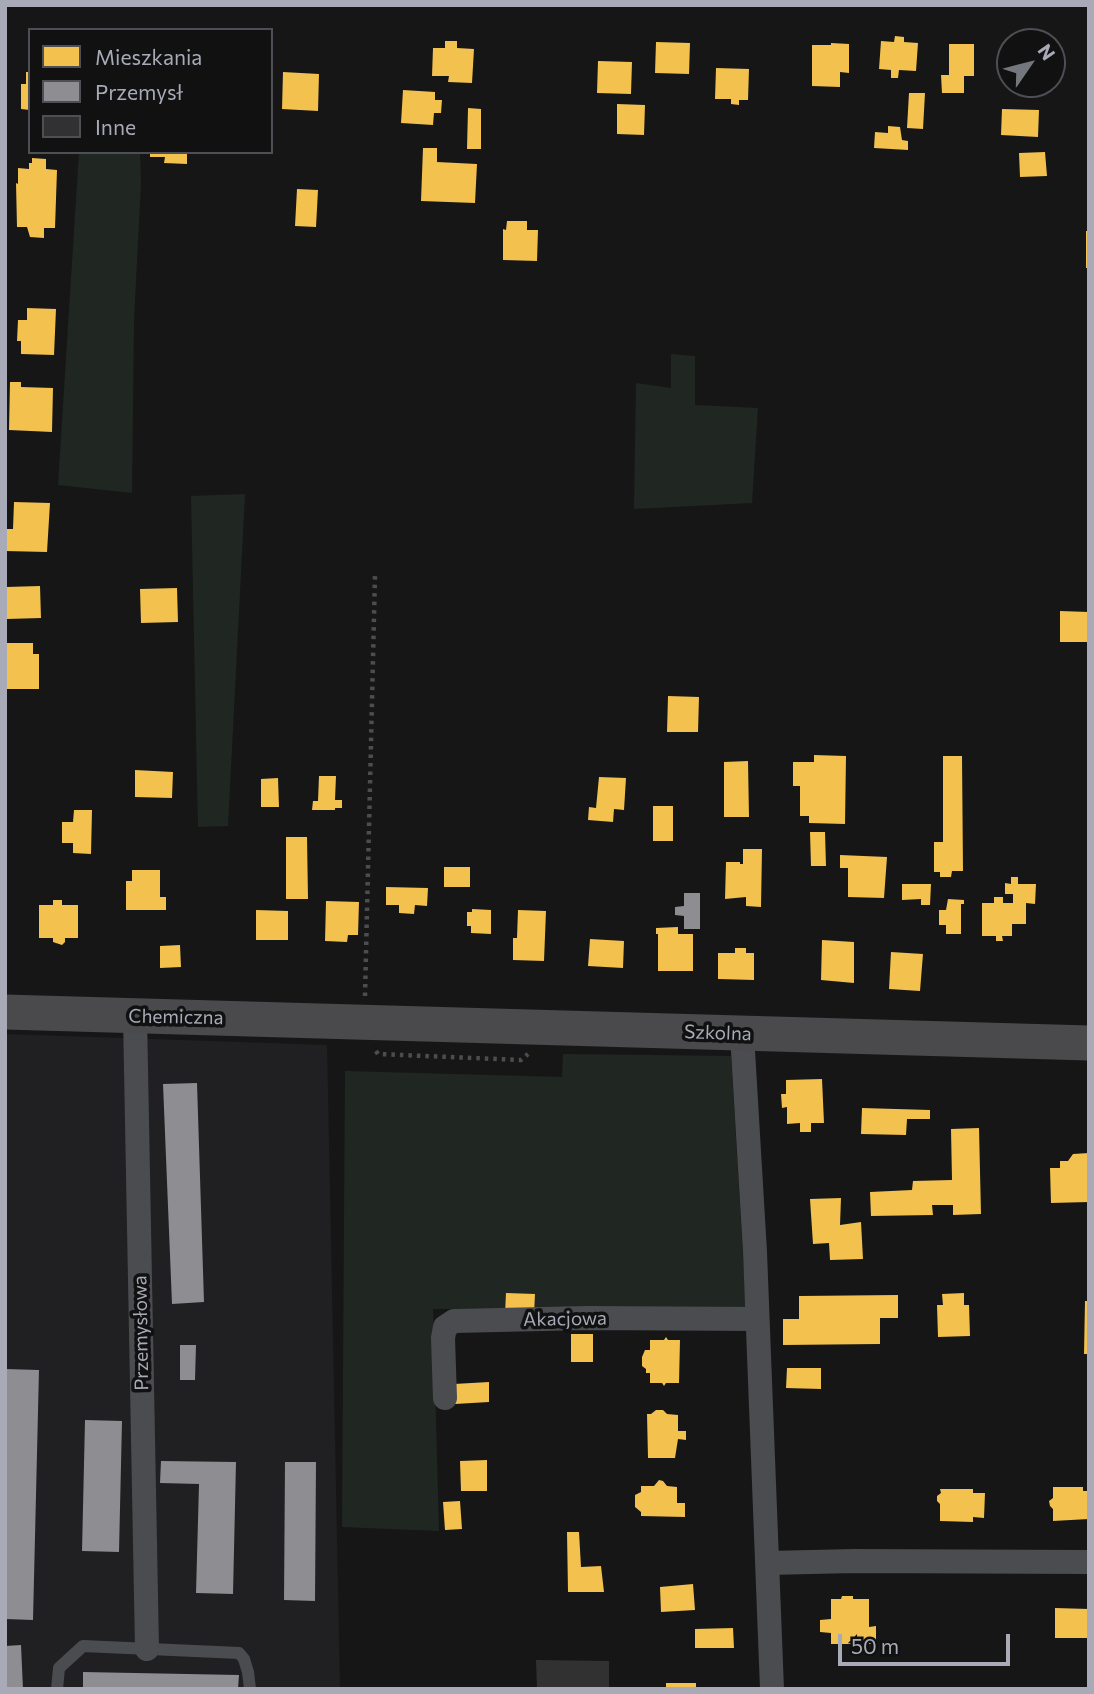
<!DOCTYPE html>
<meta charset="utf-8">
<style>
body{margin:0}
#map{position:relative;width:1094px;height:1694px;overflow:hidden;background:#161617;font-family:Commissioner,sans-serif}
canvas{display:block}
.frame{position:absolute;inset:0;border:7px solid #a8abb7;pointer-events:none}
.legend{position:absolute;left:28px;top:28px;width:245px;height:126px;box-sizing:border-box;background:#111112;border:2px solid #4d4f54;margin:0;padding:9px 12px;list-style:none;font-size:21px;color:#a8abb7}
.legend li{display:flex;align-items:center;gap:14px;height:35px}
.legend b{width:35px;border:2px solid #4d4f54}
.north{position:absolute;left:996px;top:28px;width:70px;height:70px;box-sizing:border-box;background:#111112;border:2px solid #4d4f54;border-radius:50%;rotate:55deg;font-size:19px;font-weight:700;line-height:28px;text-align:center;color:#a8abb7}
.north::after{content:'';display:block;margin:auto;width:24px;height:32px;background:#75777f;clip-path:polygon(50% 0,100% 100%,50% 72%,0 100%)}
.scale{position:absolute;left:838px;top:1634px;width:172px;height:32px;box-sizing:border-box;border:4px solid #a8abb7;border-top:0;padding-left:9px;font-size:21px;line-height:24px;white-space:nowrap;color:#a8abb7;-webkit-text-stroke:5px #111112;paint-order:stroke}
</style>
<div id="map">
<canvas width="1094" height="1694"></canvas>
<div class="frame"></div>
<ul class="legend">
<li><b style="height:19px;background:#f2c14e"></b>Mieszkania</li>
<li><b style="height:19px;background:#8d8d92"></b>Przemysł</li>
<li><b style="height:19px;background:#313132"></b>Inne</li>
</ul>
<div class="north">N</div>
<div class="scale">50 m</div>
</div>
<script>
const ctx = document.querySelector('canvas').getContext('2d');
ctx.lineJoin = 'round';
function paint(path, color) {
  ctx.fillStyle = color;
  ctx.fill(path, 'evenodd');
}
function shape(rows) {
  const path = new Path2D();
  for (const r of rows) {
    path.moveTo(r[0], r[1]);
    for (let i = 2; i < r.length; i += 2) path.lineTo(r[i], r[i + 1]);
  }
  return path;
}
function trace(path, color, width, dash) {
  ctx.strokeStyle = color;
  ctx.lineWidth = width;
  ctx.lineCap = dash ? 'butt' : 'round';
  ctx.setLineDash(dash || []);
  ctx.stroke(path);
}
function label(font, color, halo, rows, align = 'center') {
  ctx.font = font + ' Commissioner,sans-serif';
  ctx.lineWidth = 7;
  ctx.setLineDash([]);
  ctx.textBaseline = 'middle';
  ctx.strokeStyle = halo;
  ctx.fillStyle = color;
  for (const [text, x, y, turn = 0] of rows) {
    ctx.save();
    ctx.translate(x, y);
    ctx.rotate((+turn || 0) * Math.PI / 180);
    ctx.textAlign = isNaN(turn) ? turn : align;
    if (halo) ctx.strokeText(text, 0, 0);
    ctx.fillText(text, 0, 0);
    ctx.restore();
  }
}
paint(shape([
 [5,1034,327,1045,340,1689,5,1689]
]), '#202022');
paint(shape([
 [79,152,140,152,141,183,134,320,132,493,58,485],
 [671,354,695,356,695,405,758,408,752,503,634,509,636,383,671,388],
 [245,494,228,826,198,827,191,496],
 [563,1054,731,1056,746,1308,433,1309,439,1531,342,1527,345,1071,562,1077]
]), '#202722');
paint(shape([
 [895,36,904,37,904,42,918,43,916,71,899,70,898,78,891,78,891,70,879,69,881,41,894,42],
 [445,41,457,41,457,48,474,49,472,83,448,82,449,76,432,76,433,48,445,48],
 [656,42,690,43,689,74,655,73],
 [831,43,849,44,849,73,840,72,840,87,812,86,812,45,831,45],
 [949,44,974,44,974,76,964,76,964,93,942,93,941,75,949,75],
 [598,61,632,62,631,94,597,93],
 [716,68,749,69,748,100,739,100,739,105,731,104,731,99,715,99],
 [26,72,30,72,30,110,21,109,21,84,26,84],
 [283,72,319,74,318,111,282,109],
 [403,90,435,92,435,100,442,100,441,113,434,113,433,125,401,123],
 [909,93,925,93,923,129,907,128],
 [617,104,645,105,644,135,617,134],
 [468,108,481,109,481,149,467,149],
 [1002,109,1039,110,1038,137,1001,135],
 [888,126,900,127,902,140,908,141,908,150,874,148,875,132,888,133],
 [423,148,437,148,437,162,477,164,475,203,421,201],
 [150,152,187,152,187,164,164,163,165,157,150,157],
 [1045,152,1047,176,1020,177,1019,153],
 [32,158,46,159,46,169,57,170,55,228,44,228,44,238,30,237,27,227,17,227,16,183,18,184,18,168,29,169,29,163,32,163],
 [297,189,318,190,316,227,295,226],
 [507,221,527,221,527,230,538,230,537,261,503,260,503,229,506,230],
 [1086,231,1089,231,1089,268,1086,268],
 [27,308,56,309,54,355,21,354,21,341,17,341,18,320,27,320],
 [10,382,21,382,21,387,53,388,52,432,9,430],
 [14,502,50,503,47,552,5,551,5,529,13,529],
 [40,586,41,618,7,619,6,587],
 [177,588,178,622,141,623,140,589],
 [1060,611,1089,612,1089,642,1060,642],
 [5,643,33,643,33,654,39,654,39,689,7,689],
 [668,696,699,697,698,732,667,732],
 [814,755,846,756,845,824,809,823,809,816,800,816,800,786,793,786,793,762,814,762],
 [943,756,962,756,963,871,952,871,951,877,940,877,940,872,934,872,934,842,943,842],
 [748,761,749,817,724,817,724,762],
 [135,770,173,772,172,798,135,797],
 [319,776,336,776,335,800,342,800,342,808,335,808,335,810,312,810,313,801,318,801],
 [599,777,626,778,624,810,614,809,613,822,588,820,589,807,596,808],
 [278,778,279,807,261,807,261,779],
 [653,806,673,806,673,841,653,841],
 [74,810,92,810,91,854,73,853,73,843,62,843,62,822,73,822],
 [810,832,825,832,826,866,811,866],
 [286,837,307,837,308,899,286,899],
 [743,849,762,849,761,907,746,906,746,897,725,899,726,862,740,862,740,864,743,864],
 [840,855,887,857,884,898,848,897,848,868,840,868],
 [444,867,470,867,470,887,444,887],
 [132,870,160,870,160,897,166,897,166,910,126,910,126,881,132,881],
 [1011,877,1018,877,1018,884,1036,884,1035,904,1026,903,1026,924,1012,924,1012,936,1002,936,1003,941,996,941,996,936,982,936,982,903,994,903,994,897,1003,897,1003,903,1013,903,1013,894,1005,894,1005,883,1011,884],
 [902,884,931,884,930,905,921,905,921,899,902,900],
 [386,887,428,888,427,906,415,905,414,914,399,913,399,905,386,905],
 [948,899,964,900,964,904,961,904,961,934,946,934,946,925,939,925,939,910,946,910],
 [53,900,62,900,62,905,78,905,78,938,65,938,65,942,62,945,53,942,53,938,39,938,39,905,53,905],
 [326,901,359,902,358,935,348,935,347,942,325,941],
 [472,909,491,910,491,934,471,933,471,926,467,926,467,912,472,912],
 [256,910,288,911,288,940,256,940],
 [518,910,546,911,544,961,513,960,513,938,517,938],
 [678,927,678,934,693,934,693,971,658,971,658,934,656,934,656,928],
 [590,939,624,941,623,968,588,966],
 [822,940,854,942,854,983,821,980],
 [180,945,181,967,160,968,160,946],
 [735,948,746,948,746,953,754,953,754,980,718,979,718,953,735,953],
 [891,952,923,954,920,991,889,989],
 [822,1079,824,1123,811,1123,811,1132,800,1132,800,1123,787,1124,787,1107,782,1108,781,1094,786,1094,786,1080],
 [862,1108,930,1110,930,1119,907,1119,906,1135,861,1134],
 [979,1128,981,1214,953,1215,953,1205,932,1205,933,1215,871,1216,870,1192,912,1190,913,1181,952,1180,951,1129],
 [1089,1153,1089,1202,1051,1203,1050,1168,1060,1168,1060,1161,1068,1161,1073,1154],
 [841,1198,840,1225,861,1222,863,1259,830,1260,829,1243,813,1244,810,1199],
 [506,1293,535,1294,534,1315,505,1314],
 [964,1293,964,1305,969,1305,970,1336,938,1337,937,1305,943,1305,942,1294],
 [898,1295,898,1318,880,1318,880,1344,783,1345,783,1319,799,1319,799,1296],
 [1085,1301,1089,1301,1089,1354,1084,1354],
 [571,1334,593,1334,593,1362,571,1362],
 [666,1337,668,1340,680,1340,679,1383,666,1383,664,1386,662,1383,650,1383,650,1373,646,1373,646,1369,642,1366,642,1357,645,1350,650,1350,650,1340,664,1340],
 [787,1368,821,1368,821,1389,786,1388],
 [489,1382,489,1402,455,1404,454,1384],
 [656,1410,663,1410,667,1414,678,1415,678,1431,686,1431,686,1440,678,1439,675,1458,648,1458,647,1414,651,1414],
 [487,1460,487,1491,461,1491,460,1461],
 [659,1480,663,1481,667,1486,677,1487,677,1503,685,1503,685,1517,641,1516,641,1512,635,1507,635,1495,641,1492,641,1486,654,1486],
 [1053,1487,1083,1487,1083,1491,1089,1491,1089,1519,1053,1521,1053,1509,1050,1506,1049,1501,1053,1498],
 [940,1489,973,1489,973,1493,985,1493,984,1518,973,1517,973,1522,940,1521,940,1504,937,1501,937,1496,941,1493],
 [460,1501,462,1529,445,1530,443,1502],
 [567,1532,579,1532,581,1567,601,1566,604,1592,568,1592],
 [693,1584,695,1610,661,1612,660,1587],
 [842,1596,853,1596,853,1599,869,1599,869,1627,876,1626,876,1644,831,1644,831,1633,820,1632,820,1620,831,1619,831,1599,841,1599],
 [1055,1608,1089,1609,1089,1638,1055,1638],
 [733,1628,734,1648,695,1648,695,1629],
 [666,1683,696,1683,696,1689,666,1689]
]), '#f2c14e');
paint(shape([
 [684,893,700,893,700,929,684,929,684,916,675,915,675,907,684,906],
 [197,1083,204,1302,172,1304,163,1084],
 [180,1345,196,1345,195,1380,180,1380],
 [5,1369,39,1370,33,1620,5,1619],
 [85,1420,122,1421,119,1552,82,1551],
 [161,1461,236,1462,233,1594,196,1593,199,1484,160,1483],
 [285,1462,316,1462,315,1601,284,1600],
 [21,1645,23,1689,5,1689,5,1646],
 [83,1672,239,1675,238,1689,83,1689]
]), '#8d8d92');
paint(shape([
 [536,1660,609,1661,609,1689,537,1689]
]), '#313132');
trace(shape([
 [365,996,375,575],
 [376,1051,378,1054,521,1060,528,1054]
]), '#4c4d51', 4.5, [3.5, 5]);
trace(shape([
 [57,1689,59,1668,83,1646,239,1653,244,1659,248,1672,250,1689]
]), '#4b4c4f', 12);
trace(shape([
 [135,1016,147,1649],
 [742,1034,755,1252,772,1689],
 [445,1398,443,1338,445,1327,454,1321,587,1318,757,1319],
 [768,1563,854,1561,1089,1562]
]), '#4b4c4f', 24);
trace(shape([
 [5,1012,1089,1043]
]), '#4a4a4d', 35);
label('19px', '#a8abb7', '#111112', [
 ["Chemiczna",176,1017,1],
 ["Szkolna",718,1033,2],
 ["Akacjowa",565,1319,-1],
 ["Przemysłowa",141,1333,-91]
]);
</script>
